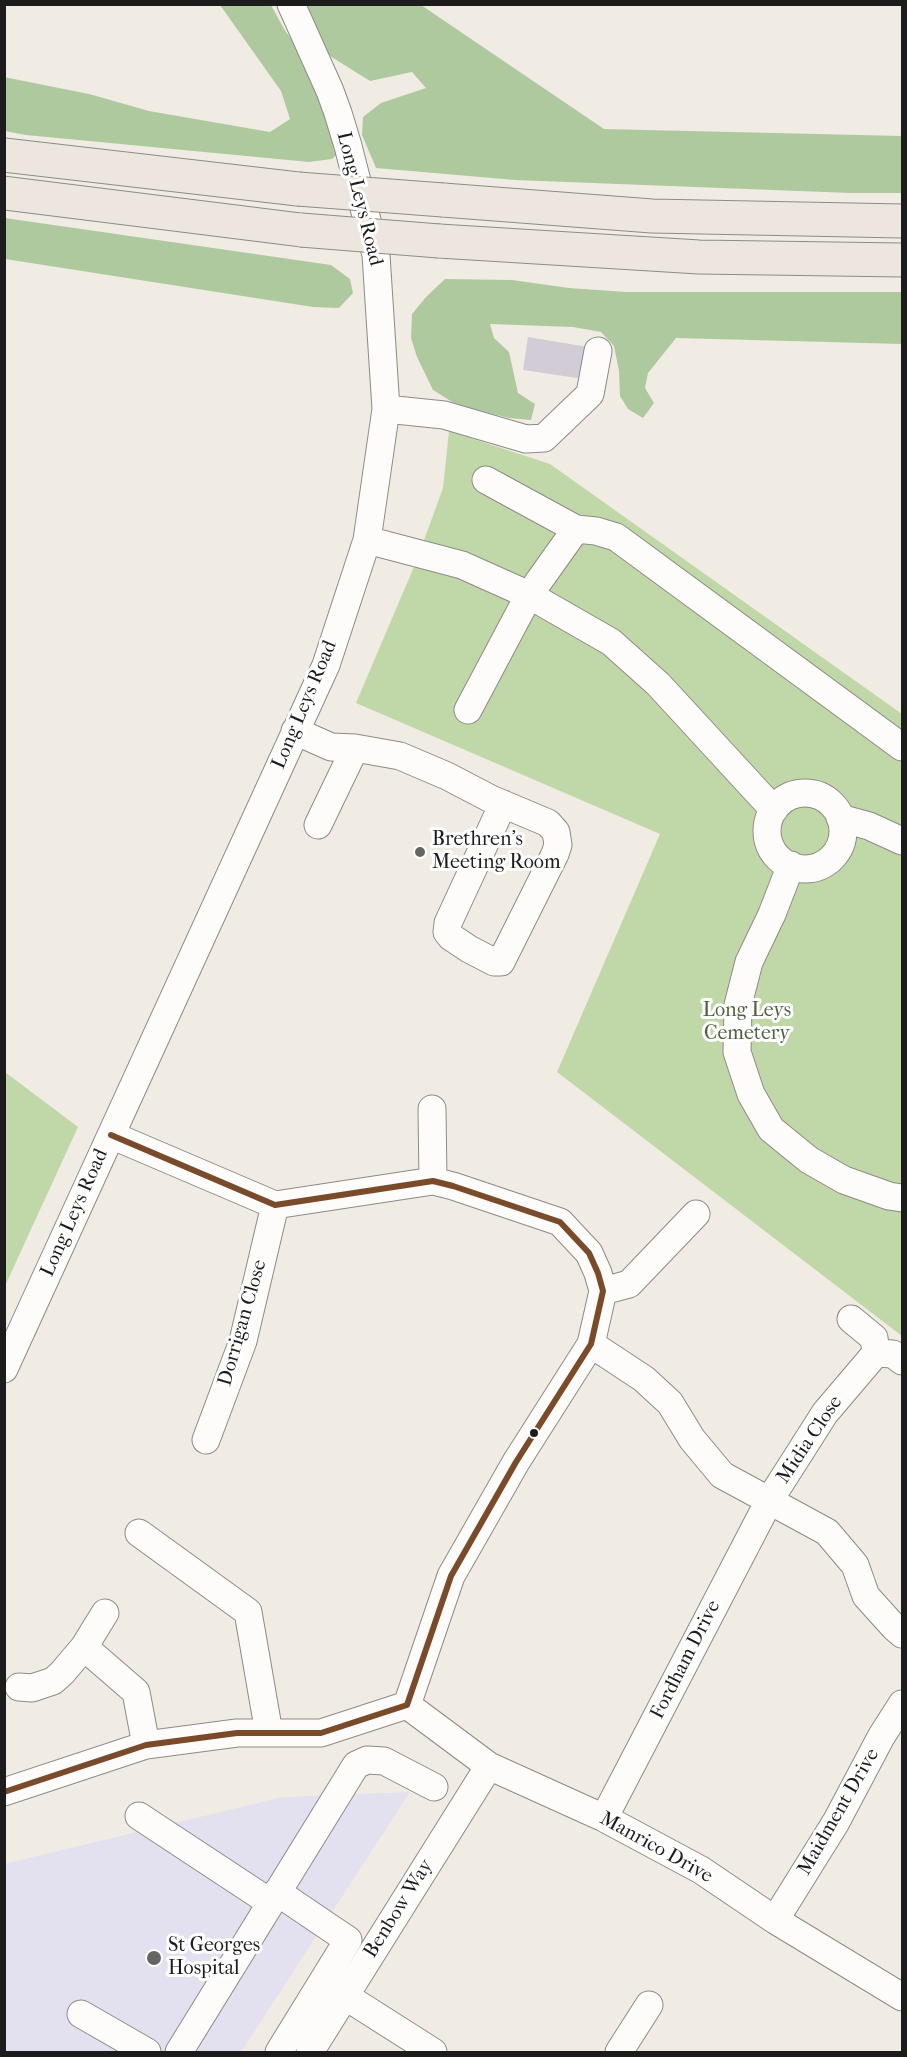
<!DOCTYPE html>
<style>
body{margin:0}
#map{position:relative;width:907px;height:2057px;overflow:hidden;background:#f0ece3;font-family:"IM FELL French Canon",serif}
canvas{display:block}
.frame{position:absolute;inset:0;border:6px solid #1c1c1c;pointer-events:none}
</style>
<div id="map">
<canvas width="907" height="2057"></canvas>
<div class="frame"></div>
</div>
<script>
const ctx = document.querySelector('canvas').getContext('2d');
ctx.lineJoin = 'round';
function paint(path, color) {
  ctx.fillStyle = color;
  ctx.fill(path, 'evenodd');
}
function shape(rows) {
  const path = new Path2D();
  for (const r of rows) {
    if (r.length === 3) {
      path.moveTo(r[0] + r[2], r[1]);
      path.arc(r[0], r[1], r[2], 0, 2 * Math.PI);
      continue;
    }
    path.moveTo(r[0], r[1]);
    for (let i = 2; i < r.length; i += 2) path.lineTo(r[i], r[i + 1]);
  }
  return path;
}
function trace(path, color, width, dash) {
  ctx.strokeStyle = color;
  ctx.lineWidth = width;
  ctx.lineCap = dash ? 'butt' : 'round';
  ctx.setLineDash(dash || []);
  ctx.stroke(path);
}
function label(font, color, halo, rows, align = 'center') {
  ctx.font = font + ' "IM FELL French Canon",serif';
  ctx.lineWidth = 6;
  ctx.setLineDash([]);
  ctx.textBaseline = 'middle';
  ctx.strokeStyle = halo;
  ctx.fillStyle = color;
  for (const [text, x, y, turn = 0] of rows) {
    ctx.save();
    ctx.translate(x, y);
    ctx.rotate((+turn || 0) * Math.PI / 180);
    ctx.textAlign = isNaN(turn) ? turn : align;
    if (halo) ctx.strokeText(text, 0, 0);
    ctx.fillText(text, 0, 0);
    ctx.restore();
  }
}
paint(shape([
 [410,1792,241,2052,5,2052,4,1864,283,1797]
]), '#e3e0ef');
paint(shape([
 [449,431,550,464,902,714,902,1336,557,1072,660,834,356,703,416,562,443,488],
 [5,1072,78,1127,5,1286]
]), '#c0d8a7');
paint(shape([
 [220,5,271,5,284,29,304,57,340,152,332,159,309,162,26,135,5,131,4,77,89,94,149,111,270,132,290,119,281,91],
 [301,5,421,5,604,129,902,136,902,193,850,193,515,180,376,168,362,135,363,117,381,103,426,88,412,72,370,81,330,56],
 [5,218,331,265,350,279,353,293,339,308,313,307,5,259],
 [445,279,512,280,569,288,626,292,902,292,902,344,676,338,648,373,645,388,654,403,643,418,628,409,620,396,619,371,614,346,601,332,573,327,490,324,494,338,509,352,518,393,535,404,531,420,509,418,457,405,433,390,417,357,411,338,412,314,426,297]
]), '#afc99f');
paint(shape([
 [528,337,588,347,584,379,523,370]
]), '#d1ccd5');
const minor = shape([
 [386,409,444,415,526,439,544,438,590,394,598,351],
 [576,529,596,531,616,537,902,747],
 [367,540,462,565,529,595,611,642,658,684,774,810],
 [468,710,529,595,576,529,486,480],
 [295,731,331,747,355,748,400,756,447,776,491,799,548,823,556,832,558,845,555,854,501,962,494,962,469,949,451,937,447,932,448,923,503,804],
 [805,831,38],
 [840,818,869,826,902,841],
 [318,825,355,748],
 [791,865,772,914,749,962,738,1005,737,1052,751,1094,771,1129,809,1160,844,1180,889,1196,902,1198],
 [432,1109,433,1181],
 [603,1291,629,1284,696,1214],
 [851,1319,874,1338,876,1353],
 [591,1344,644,1379,670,1403,692,1439,722,1475,827,1532,855,1565,866,1596,894,1627,902,1634],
 [876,1353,893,1354,902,1361],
 [4,1369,326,665,367,540,386,409,376,255,348,146,338,113,330,91,291,4],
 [206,1440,243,1341,275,1205],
 [139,1533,248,1612,269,1733],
 [84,1647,136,1692,146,1745],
 [19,1687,32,1688,53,1681,62,1673,84,1647,105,1613],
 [407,1705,489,1766,604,1818,701,1870,775,1920,902,1997],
 [4,1792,146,1745,237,1733,321,1733,407,1705,451,1576,516,1462,591,1344,603,1291,598,1273,589,1253,560,1222,453,1186,433,1181,275,1205,111,1135],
 [139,1816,271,1903],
 [604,1818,769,1501,825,1413,876,1353],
 [277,1892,348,1940,279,2052],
 [775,1920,836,1822,881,1737,902,1704],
 [345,1996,433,2052],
 [81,2014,147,2052],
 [179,2052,356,1765,367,1760,384,1761,434,1787],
 [310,2052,489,1766],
 [619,2052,649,2005]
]);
const highway = shape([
 [4,155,298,189],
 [4,193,301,230],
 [443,200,652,216,902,221],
 [439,241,699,257,902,260]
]);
trace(minor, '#8d8b86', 29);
trace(highway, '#8d8b86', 35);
trace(minor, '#fdfcfb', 27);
trace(highway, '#ede6df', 33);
const highwayBridge = shape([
 [298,189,443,200],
 [301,230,439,241]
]);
trace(highwayBridge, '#8d8b86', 35, []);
trace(highwayBridge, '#ede6df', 33);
trace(shape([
 [4,1792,146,1745,237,1733,321,1733,407,1705,451,1576,516,1462,591,1344,603,1291,598,1273,589,1253,560,1222,453,1186,433,1181,275,1205,111,1135]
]), '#7a4b2a', 6);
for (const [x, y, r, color] of [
 [420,852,6,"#666562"],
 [534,1433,5,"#1c1c1c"],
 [154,1958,8,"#666562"]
]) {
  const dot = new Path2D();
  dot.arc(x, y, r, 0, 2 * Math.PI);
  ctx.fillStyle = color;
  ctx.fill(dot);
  trace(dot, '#fff', 2);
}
label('20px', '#1c1c1c', '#fff', [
 ["Long Leys Road",359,199,76],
 ["Long Leys Road",305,705,-67],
 ["Long Leys Road",75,1213,-66],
 ["Dorrigan Close",243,1323,-74],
 ["Midia Close",810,1440,-56],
 ["Fordham Drive",686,1660,-63],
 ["Maidment Drive",839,1812,-60],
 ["Manrico Drive",656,1848,29],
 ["Benbow Way",399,1909,-58]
]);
label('20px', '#1c1c1c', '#fff', [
 ["Brethren's",432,840],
 ["Meeting Room",432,863],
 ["St Georges",168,1946],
 ["Hospital",168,1969]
], 'left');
label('20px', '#4e6140', '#fff', [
 ["Long Leys",747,1011],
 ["Cemetery",747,1034]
]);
</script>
